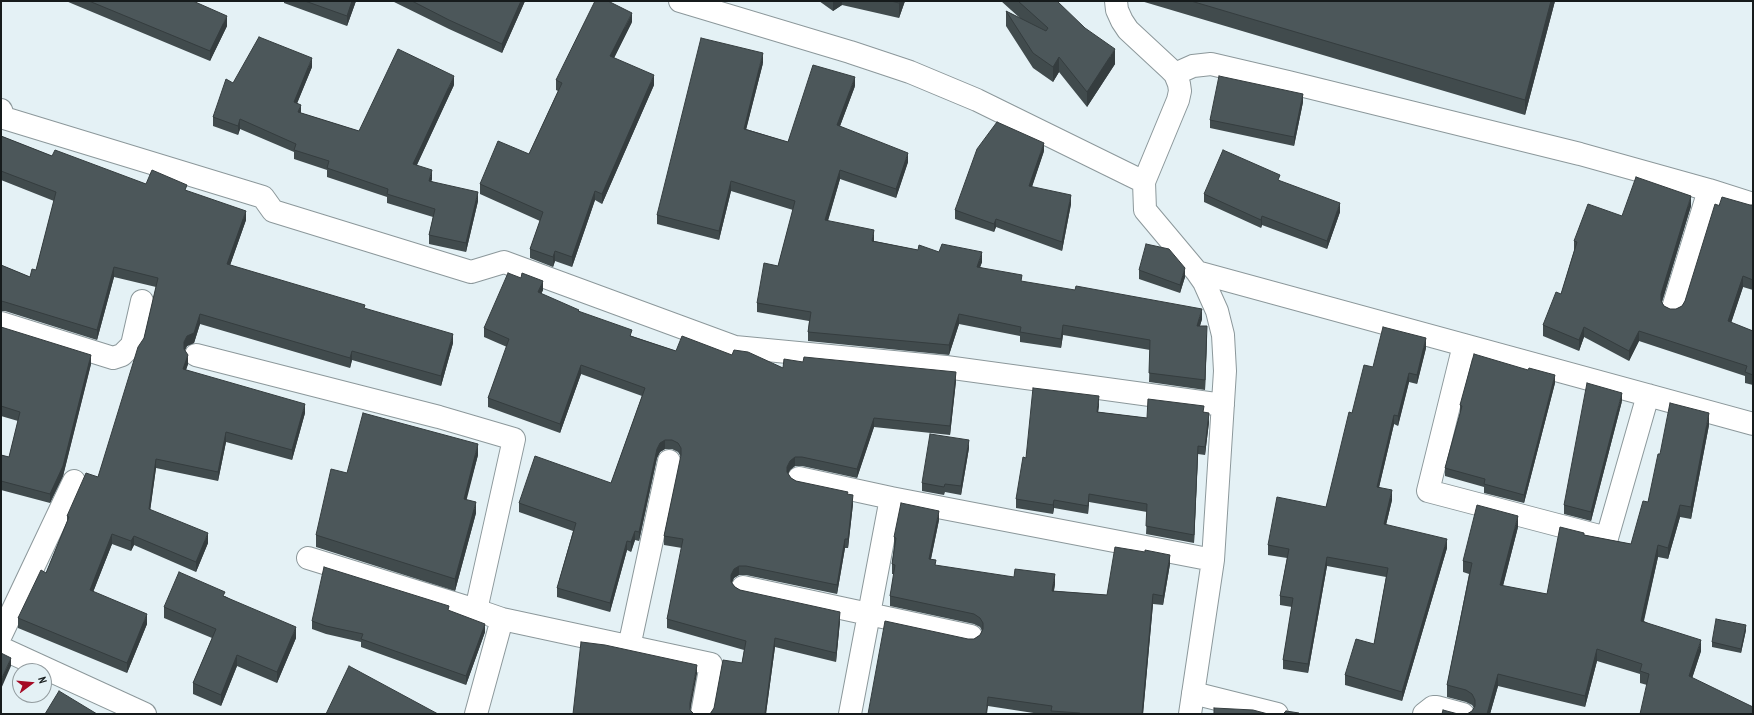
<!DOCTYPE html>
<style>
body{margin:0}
#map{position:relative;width:1754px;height:715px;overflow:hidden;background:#e4f1f5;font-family:"PT Sans Narrow",sans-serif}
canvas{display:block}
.frame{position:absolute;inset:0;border:2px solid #161b1c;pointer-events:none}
.north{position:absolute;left:12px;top:663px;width:40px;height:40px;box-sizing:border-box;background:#e4f1f5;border:1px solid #929b9e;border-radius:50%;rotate:74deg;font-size:11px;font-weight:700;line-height:16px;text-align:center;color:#161b1c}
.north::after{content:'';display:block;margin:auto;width:14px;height:18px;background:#a50a25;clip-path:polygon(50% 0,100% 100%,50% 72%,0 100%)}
</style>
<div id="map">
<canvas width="1754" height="715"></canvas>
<div class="frame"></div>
<div class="north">N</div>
</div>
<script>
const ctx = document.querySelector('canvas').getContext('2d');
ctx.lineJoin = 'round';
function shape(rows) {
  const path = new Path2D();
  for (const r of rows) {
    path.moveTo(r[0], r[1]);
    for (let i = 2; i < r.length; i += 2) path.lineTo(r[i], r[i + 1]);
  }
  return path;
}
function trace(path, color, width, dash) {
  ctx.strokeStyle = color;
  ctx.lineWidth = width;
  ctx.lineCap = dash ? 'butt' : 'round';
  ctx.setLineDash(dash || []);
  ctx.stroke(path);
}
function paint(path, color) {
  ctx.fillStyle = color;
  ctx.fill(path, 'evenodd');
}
const minor = shape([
 [680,1,850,52,910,72,977,100,1144,182],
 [1116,1,1117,10,1122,21,1128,30,1170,69,1175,74,1179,84,1180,91,1178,100,1144,182,1145,210,1197,272,1204,282,1217,311,1223,335,1225,371,1213,560,1190,714],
 [1175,74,1193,66,1211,64,1288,82,1580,154,1709,190,1753,204],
 [1,110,4,118,263,197,273,211,471,272,504,262,735,347,946,367,1223,405],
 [1197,272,1753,424],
 [1673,308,1709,190],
 [1,323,113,358,122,355,132,345,142,301],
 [1464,345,1428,491,1607,538,1648,395],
 [196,355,439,417,514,439,476,610,502,619,711,664,702,714],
 [799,478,891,498],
 [308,558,476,610],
 [743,587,971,636],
 [1,635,74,481],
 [629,647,669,461],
 [1,648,145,714],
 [1193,693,1277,714],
 [476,714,502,619],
 [850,714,891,498,1213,560],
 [1424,714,1433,707,1437,707,1463,714]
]);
trace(minor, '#8c989b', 24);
trace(minor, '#fff', 22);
paint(shape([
 [66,1,193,1,227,26,210,61,73,4],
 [284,1,356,1,347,26,284,3],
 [392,1,525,1,502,53,449,29],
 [819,1,905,1,899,18,842,5,833,11],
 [1001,1,1057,1,1115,64,1087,107,1059,72,1053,82,1033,68,1006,26,1006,11,1021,19],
 [1141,1,1555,1,1525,115],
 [632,22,614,58,654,85,602,204,595,200,572,267,555,261,553,267,530,258,530,249,540,221,480,194,480,184,529,154,558,91,556,90,556,80],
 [763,63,746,129,788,142,855,86,840,126,908,162,896,198,840,179,828,221,874,240,874,241,918,250,939,252,982,262,980,267,1022,282,1202,319,1200,326,1207,336,1205,390,1149,382,1150,350,1063,335,1061,348,1020,342,1020,336,959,324,949,355,808,341,808,332,809,321,757,312,757,303,778,266,793,210,731,191,719,240,657,224,657,215],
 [312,67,297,103,301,113,359,131,454,85,417,165,432,179,431,181,478,201,466,252,429,244,429,235,433,217,387,203,387,197,327,177,327,170,294,159,294,152,240,129,238,135,213,126,213,117,233,83],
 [1303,102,1294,146,1210,128,1210,120],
 [1,136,52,156,146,184,187,191,246,220,230,265,365,309,453,343,441,386,352,360,350,368,200,324,194,343,187,346,185,350,188,364,186,370,305,413,292,460,226,442,218,481,156,468,150,510,208,543,196,572,134,545,131,551,112,544,93,592,147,624,127,673,18,628,18,618,46,573,67,522,67,516,98,477,144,338,156,287,114,277,97,340,5,311,1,311,1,265,30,277,36,270,54,201,1,180],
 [1044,151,1032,187,1071,204,1062,251,996,227,994,232,955,219,955,210],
 [1280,181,1340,212,1327,249,1262,225,1261,228,1204,202,1204,194],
 [1750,205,1753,205,1753,290,1743,287,1731,323,1753,331,1753,385,1745,383,1745,376,1639,341,1629,361,1584,337,1579,351,1543,336,1543,325,1561,294,1574,251,1574,241,1622,216,1691,206,1662,302,1664,306,1670,309,1676,309,1682,306,1685,301,1719,206],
 [1139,270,1185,277,1180,293,1139,279],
 [521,278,543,290,541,294,632,336,676,351,732,355,783,368,803,362,956,381,950,435,874,427,857,478,802,466,795,466,790,470,788,474,791,478,796,481,848,495,853,504,848,548,845,548,837,594,746,575,739,575,734,578,732,583,735,587,740,590,840,621,836,662,775,647,766,713,711,713,742,663,744,650,667,628,667,619,682,548,664,545,664,536,681,457,678,452,672,449,665,449,660,452,657,458,639,541,635,540,631,552,627,550,610,612,557,597,557,588,573,531,519,512,519,503,611,483,642,396,581,374,560,433,488,407,488,398,507,347,484,337,484,328],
 [1,327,91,364,63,476,50,503,1,490,1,455,9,457,18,421,1,416],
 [1426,348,1417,384,1409,382,1398,426,1394,424,1379,487,1392,500,1386,525,1447,548,1402,701,1345,685,1345,675,1374,644,1386,577,1327,566,1308,673,1283,669,1283,660,1292,607,1280,605,1280,596,1287,558,1268,555,1268,545,1326,507,1352,413,1373,367],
 [1555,383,1524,503,1484,493,1484,487,1445,476,1445,468,1460,414,1460,405],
 [1622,401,1591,521,1564,514,1564,505],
 [1099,405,1098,412,1147,418,1204,412,1209,422,1205,455,1198,454,1194,543,1146,534,1147,512,1089,502,1088,514,1054,508,1053,514,1016,508,1016,499,1026,458],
 [1709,425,1691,519,1680,517,1668,559,1658,557,1644,621,1701,651,1692,678,1647,685,1640,683,1640,674,1597,661,1585,707,1498,686,1490,714,1467,714,1472,711,1474,708,1472,705,1466,702,1447,697,1447,685,1469,574,1463,572,1463,561,1518,527,1503,586,1547,594,1584,535,1631,544,1648,502,1660,454],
 [969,448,961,495,945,492,944,495,922,491,922,483],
 [478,455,466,499,476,513,455,591,316,547,316,535,347,473],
 [939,520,931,559,936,566,1055,584,1054,591,1107,595,1170,564,1163,605,1153,604,1143,714,1040,714,988,706,968,639,974,639,980,635,982,631,980,627,974,624,890,606,890,596,894,574,892,574,892,564,894,546,894,537],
 [225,596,296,638,277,683,237,666,221,706,193,694,193,683,212,638,164,618,164,607],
 [449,611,485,632,466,685,361,647,361,642,326,634,312,629,312,621],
 [1746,630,1741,653,1712,647,1712,642]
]), '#414b4d');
paint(shape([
 [352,1,356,1,347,26,347,16],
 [521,1,525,1,502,53,502,44],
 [833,1,842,1,842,5,833,11],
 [900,1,905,1,899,18,899,3],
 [1551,1,1555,1,1525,115,1525,100],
 [632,13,632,22,610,66,610,56],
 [227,16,227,26,210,61,210,51],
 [1115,49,1115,64,1087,107,1087,92],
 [763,53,763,63,744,138,744,129],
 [1059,57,1059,72,1053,82,1053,67],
 [312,58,312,67,294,111,294,102],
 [654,75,654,85,602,204,602,194],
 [454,76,454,85,413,173,413,164],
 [855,77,855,86,837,134,837,125],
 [1303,94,1303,102,1294,146,1294,137],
 [301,105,301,114,298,112],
 [240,119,240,129,238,135,238,126],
 [1044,143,1044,151,1029,195,1029,186],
 [908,153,908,162,896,198,896,189],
 [432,170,432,179,429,190,429,181],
 [840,170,840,179,825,230,825,220],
 [731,181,731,191,719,240,719,231],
 [595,191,595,200,572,267,572,257],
 [478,192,478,201,466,252,466,243],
 [1071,195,1071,204,1062,251,1062,242],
 [1691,196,1691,206,1661,305,1661,294],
 [1340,203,1340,212,1327,249,1327,241],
 [246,211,246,220,227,274,227,264],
 [1262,216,1262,225,1261,228,1261,220],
 [996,219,996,227,994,232,994,224],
 [874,230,874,240,872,250,872,241],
 [555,251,555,261,553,267,553,257],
 [982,252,982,262,977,276,977,267],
 [114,267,114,277,97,340,97,330],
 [1185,268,1185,277,1180,293,1180,285],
 [1743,276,1743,287,1728,332,1728,321],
 [543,281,543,290,538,301,538,292],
 [1202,309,1202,319,1197,335,1197,326],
 [200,314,200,324,194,343,187,346,184,352,184,342],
 [959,314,959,324,949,355,949,345],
 [1063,325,1063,335,1061,348,1061,339],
 [1207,326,1207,336,1205,390,1205,380],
 [1584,327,1584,337,1579,351,1579,340],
 [1639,331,1639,341,1629,361,1629,351],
 [453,334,453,343,441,386,441,376],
 [1426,338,1426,348,1417,384,1417,375],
 [352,351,352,360,350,368,350,358],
 [91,355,91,364,63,476,50,503,50,494],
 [188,355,188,364,183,378,183,369],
 [581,365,581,374,560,433,560,424],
 [956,372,956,381,950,435,950,426],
 [1409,373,1409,382,1398,426,1398,416],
 [1555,375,1555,383,1524,503,1524,495],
 [1622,393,1622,401,1591,521,1591,512],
 [1099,396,1099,405,1097,421,1097,412],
 [305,404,305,413,292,460,292,450],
 [1209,413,1209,422,1205,455,1205,447],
 [1709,413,1709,425,1691,519,1691,507],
 [1394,415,1394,424,1377,496,1377,487],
 [874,418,874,427,857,478,857,469],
 [226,432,226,442,218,481,218,472],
 [665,440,665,449,660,452,657,458,639,541,639,532,657,449,660,443],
 [969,440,969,448,961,495,961,486],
 [478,444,478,455,464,510,464,499],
 [1198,446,1198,454,1194,543,1194,535],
 [795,457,795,466,790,470,787,476,787,467,790,461],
 [156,459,156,468,149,519,149,509],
 [1392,490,1392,500,1384,533,1384,524],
 [1089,494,1089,502,1088,514,1088,506],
 [853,495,853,504,848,548,848,539],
 [1054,500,1054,508,1053,514,1053,505],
 [476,502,476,513,455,591,455,579],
 [1680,505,1680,517,1668,559,1668,548],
 [939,511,939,520,929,568,929,559],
 [1518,516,1518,527,1500,597,1500,585],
 [635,531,635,540,631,552,631,542],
 [208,533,208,543,196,572,196,562],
 [112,534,112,544,90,600,90,590],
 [134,536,134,545,131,551,131,541],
 [845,539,845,548,837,594,837,585],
 [1447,539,1447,548,1402,701,1402,692],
 [627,541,627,550,610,612,610,603],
 [1658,545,1658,557,1641,632,1641,621],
 [1170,555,1170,564,1163,605,1163,596],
 [1327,557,1327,566,1308,673,1308,664],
 [739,566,739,575,734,578,731,584,731,575,734,569],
 [1055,574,1055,584,1052,600,1052,591],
 [1153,594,1153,604,1143,714,1142,714],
 [840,612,840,621,836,662,836,653],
 [147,614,147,624,127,673,127,663],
 [485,624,485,632,466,685,466,676],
 [1746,625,1746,630,1741,653,1741,649],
 [296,627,296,638,277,683,277,672],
 [775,638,775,647,766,714,765,714],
 [1701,640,1701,651,1689,688,1689,676],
 [1597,649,1597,661,1585,707,1585,696],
 [237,655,237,666,221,706,221,695],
 [11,658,11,666,1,689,1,680],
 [697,665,697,674,690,712,690,703],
 [1498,674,1498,686,1490,714,1487,714],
 [988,697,988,706,987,714,986,714]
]), '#353d3f');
const building = shape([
 [89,1,193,1,227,16,210,51,89,1],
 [305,1,352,1,347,16,305,1],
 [412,1,521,1,502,44,449,20,412,1],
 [595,1,608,1,632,13,610,56,654,75,602,194,595,191,572,257,555,251,553,257,530,249,543,212,480,184,498,141,529,154,562,83,556,80,595,1],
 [891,1,900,1,899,3,891,1],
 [1018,1,1057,1,1085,28,1115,49,1087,92,1059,57,1053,67,1033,53,1006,11,1046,31,1048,28,1018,1],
 [1191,1,1551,1,1525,100,1191,1],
 [259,37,312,58,294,102,301,105,298,112,359,131,398,49,454,76,413,164,432,170,429,181,478,192,466,243,429,235,435,209,387,194,388,189,327,168,329,161,294,150,296,144,240,119,238,126,213,117,226,79,233,83,259,37],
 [701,38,763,53,744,129,788,142,813,65,855,77,837,125,908,153,896,189,840,170,825,220,874,230,872,241,918,250,919,245,939,252,942,244,982,252,977,267,1022,275,1021,281,1075,290,1076,286,1202,309,1197,326,1207,326,1205,380,1149,373,1150,340,1063,325,1061,339,1020,332,1021,327,959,314,949,345,808,332,811,312,757,303,764,263,778,266,795,201,731,181,719,231,657,215,701,38],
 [1219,76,1303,94,1294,137,1210,120,1219,76],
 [997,122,1044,143,1029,186,1071,195,1062,242,996,219,994,224,955,210,977,149,997,122],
 [1,136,52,156,55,150,146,184,152,170,187,185,185,190,246,211,227,264,365,305,364,308,453,334,441,376,352,351,350,358,200,314,194,333,187,336,184,342,184,349,188,355,183,369,305,404,292,450,226,432,218,472,156,459,149,509,208,533,196,562,134,536,131,541,112,534,90,590,147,614,127,663,18,618,41,570,46,573,69,517,67,516,86,473,98,477,138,347,144,338,158,278,114,267,97,330,5,302,1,301,1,265,30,277,32,269,36,270,56,192,1,171,1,136],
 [1223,150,1280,175,1278,180,1340,203,1327,241,1262,216,1261,220,1204,194,1223,150],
 [1636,177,1691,196,1661,294,1661,301,1664,306,1670,309,1676,309,1682,306,1685,301,1715,204,1719,206,1722,197,1750,205,1753,205,1753,280,1743,276,1728,321,1753,331,1753,375,1745,372,1747,366,1639,331,1629,351,1584,327,1579,340,1543,325,1556,292,1561,294,1577,242,1574,241,1588,204,1622,216,1636,177],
 [1146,244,1169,249,1185,268,1180,285,1139,270,1146,244],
 [508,273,521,278,522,273,543,281,538,292,579,310,578,311,632,330,630,336,676,351,682,336,732,355,734,350,748,352,783,368,784,359,803,362,804,357,956,372,950,426,874,418,857,469,802,457,795,457,790,461,787,467,787,472,791,478,796,481,848,492,847,494,853,495,848,539,845,539,837,585,746,566,739,566,734,569,731,575,731,582,735,587,740,590,840,612,836,653,775,638,765,713,769,714,710,714,714,708,723,660,742,663,746,641,667,619,683,539,664,536,681,455,681,448,678,443,672,440,665,440,660,443,657,449,639,532,635,531,631,542,627,541,610,603,557,588,576,523,519,503,535,456,611,483,645,388,581,365,560,424,488,398,509,339,484,328,508,273],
 [1,327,91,355,63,466,50,494,1,481,1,455,9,457,20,412,1,406,1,327],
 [1383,327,1426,338,1417,375,1409,373,1398,416,1394,415,1377,487,1392,490,1384,524,1447,539,1402,692,1345,675,1356,639,1374,644,1388,568,1327,557,1308,664,1283,660,1293,598,1280,596,1289,549,1268,545,1277,497,1326,507,1349,412,1352,413,1364,365,1373,367,1383,327],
 [1474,354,1528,370,1529,368,1555,375,1524,495,1484,484,1485,479,1445,468,1462,406,1460,405,1474,354],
 [1587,383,1622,393,1591,512,1564,505,1587,383],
 [1033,388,1099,396,1097,412,1147,418,1148,399,1204,406,1203,412,1209,413,1205,447,1198,446,1194,535,1146,526,1147,504,1089,494,1088,506,1054,500,1053,505,1016,499,1023,457,1026,458,1033,388],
 [1670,403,1709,413,1691,507,1680,505,1668,548,1658,545,1641,621,1701,640,1689,676,1753,707,1753,714,1640,714,1649,674,1640,671,1642,664,1597,649,1585,696,1498,674,1487,714,1467,714,1472,711,1475,706,1475,700,1472,694,1466,690,1447,685,1472,563,1463,561,1477,505,1518,516,1500,585,1547,594,1560,527,1584,533,1584,535,1631,544,1643,501,1648,502,1658,454,1660,454,1670,403],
 [363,413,478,444,464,499,476,502,455,579,316,535,331,469,347,473,363,413],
 [930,434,969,440,961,486,945,484,944,487,922,483,930,434],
 [901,503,939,511,929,559,936,560,935,565,1014,577,1015,569,1055,574,1052,591,1107,595,1115,547,1145,552,1145,550,1170,555,1163,596,1153,594,1142,714,1080,714,1080,713,1051,711,1052,706,988,697,986,714,868,714,885,621,968,639,974,639,980,635,983,629,983,623,980,618,974,614,890,596,895,565,892,564,896,538,894,537,901,503],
 [324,567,449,606,448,610,485,624,466,676,361,639,363,634,326,626,312,621,324,567],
 [179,572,225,592,223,596,296,627,277,672,237,655,221,695,193,683,216,629,164,607,179,572],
 [1716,619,1746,625,1741,649,1712,642,1716,619],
 [581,642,605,645,697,665,690,703,690,710,694,714,573,714,581,642],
 [1,653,11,658,1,680,1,653],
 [349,666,438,714,326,714,349,666],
 [59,691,97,714,45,714,59,691],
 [1214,708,1253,710,1268,714,1214,714,1214,708],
 [1443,710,1458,714,1442,714,1443,710],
 [1286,711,1299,713,1299,714,1283,714,1286,711]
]);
paint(building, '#4c575a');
trace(building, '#353d3f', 1);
</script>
